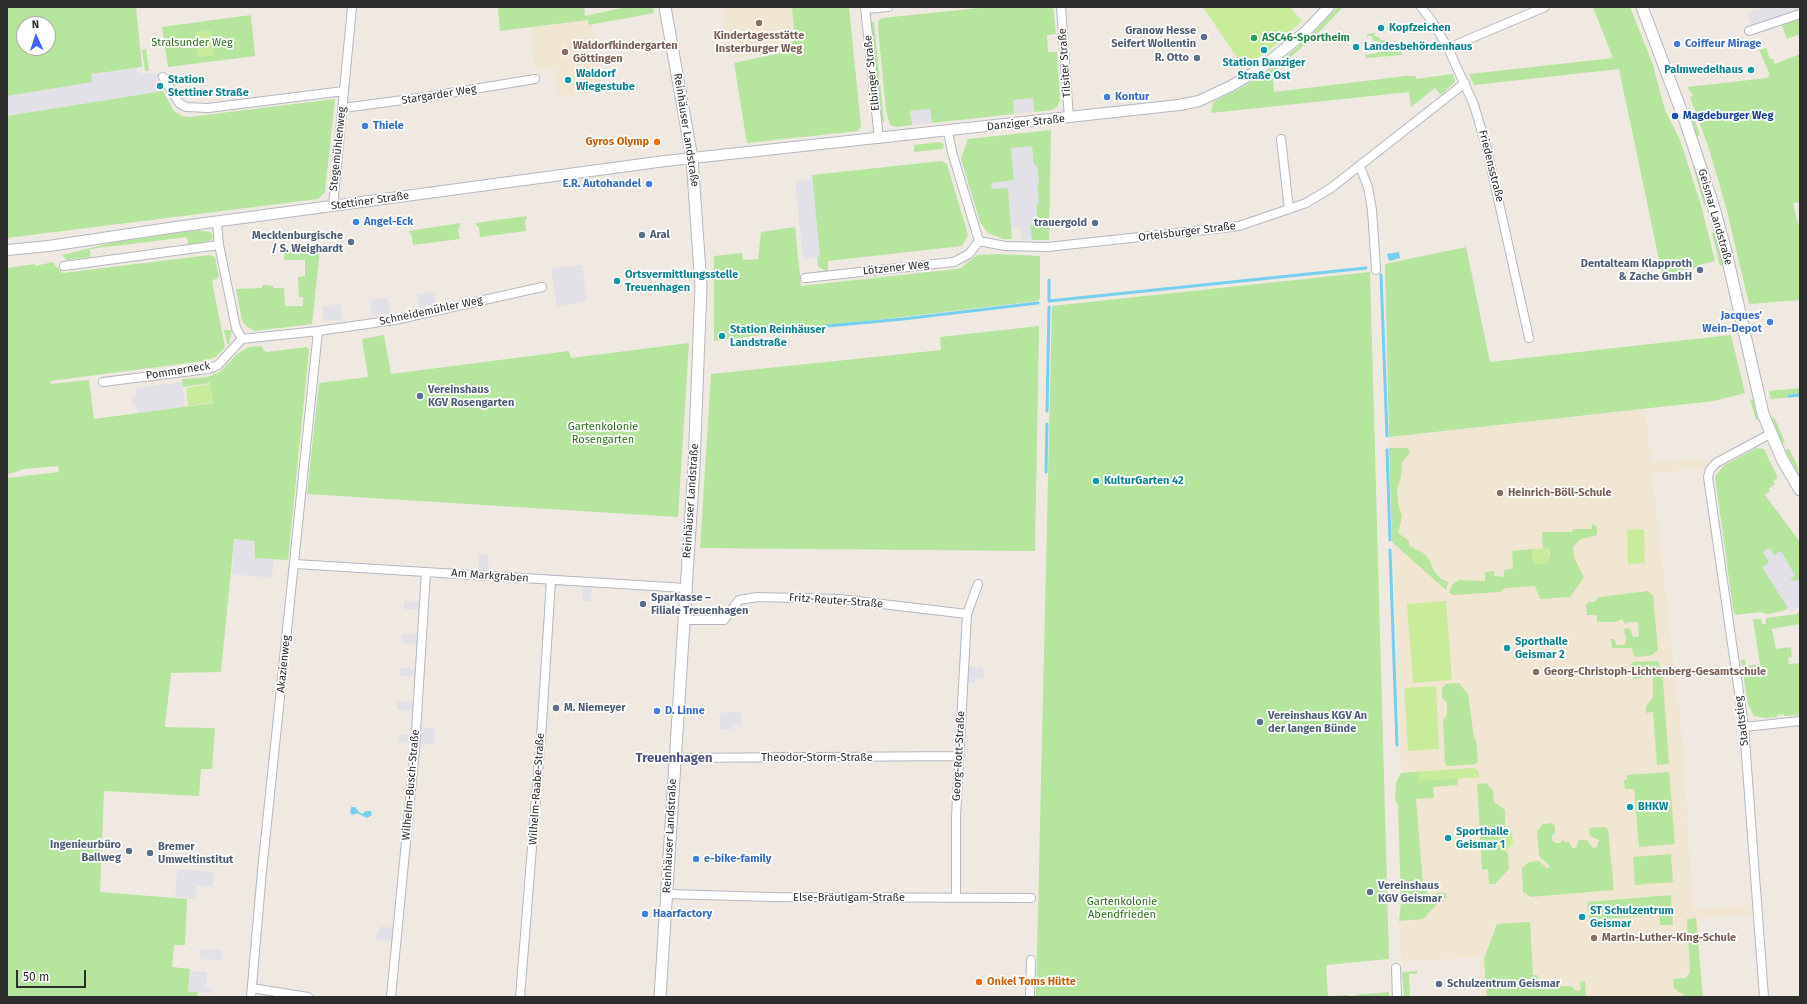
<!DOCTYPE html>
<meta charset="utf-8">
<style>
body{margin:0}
#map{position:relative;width:1807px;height:1004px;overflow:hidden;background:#efe9e1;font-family:"Fira Sans",sans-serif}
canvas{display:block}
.frame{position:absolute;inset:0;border:8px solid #2e2e2e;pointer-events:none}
.north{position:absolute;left:16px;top:16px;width:40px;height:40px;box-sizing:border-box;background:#fff;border:1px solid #ababab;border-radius:50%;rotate:357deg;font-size:11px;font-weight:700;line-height:16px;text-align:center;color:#2e2e2e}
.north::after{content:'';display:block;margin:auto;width:14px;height:18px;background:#4264fb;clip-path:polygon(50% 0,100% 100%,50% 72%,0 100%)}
.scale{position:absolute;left:16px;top:970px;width:70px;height:18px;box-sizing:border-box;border:2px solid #2e2e2e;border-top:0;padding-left:5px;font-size:12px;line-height:14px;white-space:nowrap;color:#2e2e2e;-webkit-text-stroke:3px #fff;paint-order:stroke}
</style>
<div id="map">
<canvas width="1807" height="1004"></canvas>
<div class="frame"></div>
<div class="north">N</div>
<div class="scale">50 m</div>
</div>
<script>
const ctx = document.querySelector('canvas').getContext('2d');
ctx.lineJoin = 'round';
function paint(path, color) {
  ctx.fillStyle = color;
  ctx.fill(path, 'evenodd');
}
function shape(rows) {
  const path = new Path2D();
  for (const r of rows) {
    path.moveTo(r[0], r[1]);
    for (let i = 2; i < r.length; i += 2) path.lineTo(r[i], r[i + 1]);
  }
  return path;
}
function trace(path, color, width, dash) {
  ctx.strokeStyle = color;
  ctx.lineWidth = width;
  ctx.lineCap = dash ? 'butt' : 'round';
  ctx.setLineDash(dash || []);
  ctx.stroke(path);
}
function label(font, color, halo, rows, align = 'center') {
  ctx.font = font + ' "Fira Sans",sans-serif';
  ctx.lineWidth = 3.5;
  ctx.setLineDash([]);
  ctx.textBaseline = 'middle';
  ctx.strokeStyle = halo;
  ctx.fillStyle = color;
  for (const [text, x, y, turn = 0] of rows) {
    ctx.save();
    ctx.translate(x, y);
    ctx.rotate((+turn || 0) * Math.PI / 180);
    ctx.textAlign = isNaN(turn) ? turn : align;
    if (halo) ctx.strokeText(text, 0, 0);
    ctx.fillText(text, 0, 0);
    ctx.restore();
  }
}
paint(shape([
 [1766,7,1800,7,1800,12,1752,28,1747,13],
 [137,67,138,75,158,73,163,91,7,116,7,96,91,82,91,74],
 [1033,97,1034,112,1014,114,1013,99],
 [930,109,932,123,912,125,910,111],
 [1032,146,1034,165,1037,165,1039,184,1037,185,1039,205,1036,205,1038,225,1030,225,1032,240,1021,240,1020,227,1011,228,1008,188,992,189,991,182,1014,180,1011,148],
 [812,179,820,257,803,259,795,180],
 [582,265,587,301,557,307,551,268],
 [435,292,436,304,419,308,417,294],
 [388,298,390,313,372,316,370,300],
 [340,304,342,319,324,322,322,306],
 [182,382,185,407,138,413,137,406,133,407,131,397,136,396,135,388],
 [234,539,254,541,253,550,255,558,274,559,272,578,232,574],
 [1770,548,1781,551,1795,576,1790,579,1795,581,1800,579,1800,606,1790,612,1762,567,1769,563,1763,552],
 [479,554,488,555,489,569,478,569],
 [583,586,592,586,591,602,582,601],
 [404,601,420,602,419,610,404,609],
 [402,634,418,634,417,644,401,643],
 [400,667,415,670,415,674,408,676,400,676],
 [966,667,983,667,984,679,975,679,975,683,967,683],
 [398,701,413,702,413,710,397,710],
 [740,711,742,725,733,725,733,729,720,730,720,713],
 [420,727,434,728,435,745,420,744],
 [399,734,411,735,411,743,398,742],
 [177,869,214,872,213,886,197,886,196,899,175,897],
 [380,926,394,928,392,941,375,939,375,934,378,935],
 [201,949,222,950,222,960,200,959],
 [190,971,207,972,206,988,213,988,213,993,189,992]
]), '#e3e1e8');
paint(shape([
 [721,7,792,7,795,40,781,49,732,59],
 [588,19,589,25,592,25,603,91,559,96,554,67,535,70,530,27],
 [1645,409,1651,463,1694,459,1709,460,1705,470,1689,469,1652,474,1683,745,1693,909,1752,905,1753,915,1697,918,1703,997,1482,997,1479,957,1402,962,1399,921,1401,903,1398,805,1395,800,1396,783,1401,773,1389,437]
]), '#f0e6d1');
paint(shape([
 [7,7,136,7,142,67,91,74,92,82,7,96],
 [24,24,48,24,48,48,24,48],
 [498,7,584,7,585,16,626,7,653,7,654,13,589,25,588,20,500,31],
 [792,7,849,7,861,126,858,131,747,143,734,63,781,53,781,49,795,40],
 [989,7,1053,7,1056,34,1047,35,1048,52,1057,52,1060,100,1057,107,1052,110,1034,112,1033,98,1021,99,1013,100,1014,114,932,123,930,109,910,111,912,125,896,127,890,125,886,111,878,27,879,20,882,18],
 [1338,7,1343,7,1317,34,1285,62,1285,58,1315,31],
 [1593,7,1630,7,1653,65,1665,110,1680,140,1701,205,1715,261,1698,265,1699,267,1662,274,1619,69,1474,85,1469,74,1613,58],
 [251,15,255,56,168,67,162,27],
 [1800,17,1800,34,1787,39,1781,23],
 [870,22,874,22,884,121,882,123],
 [1374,33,1375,36,1380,38,1381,40,1386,40,1386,43,1378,43,1378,41,1373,41,1372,36,1367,36,1367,34],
 [1766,48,1770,59,1773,59,1775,64,1800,54,1800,202,1793,203,1798,224,1800,224,1800,300,1749,304,1726,207,1709,149,1690,97,1693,95,1687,87,1767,78,1770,75,1759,50],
 [146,49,149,71,145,71,142,50],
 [1389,49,1390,51,1401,49,1402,55,1366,58,1365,55,1377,53,1377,50],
 [1275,66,1280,73,1273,79,1274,92,1406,76,1416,76,1416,79,1453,74,1455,82,1441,95,1435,88,1411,107,1409,92,1211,113,1213,102,1243,87],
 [163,91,174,111,182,116,189,117,335,99,325,192,318,199,7,238,7,116],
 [1688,101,1700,135,1699,136,1696,135],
 [1051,130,1049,240,1032,240,1030,225,1038,224,1036,205,1039,204,1037,185,1039,184,1037,165,1034,165,1032,146,1011,148,1014,180,991,183,992,189,1008,188,1012,239,1003,239,988,233,980,222,961,159,968,139],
 [940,142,944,145,943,149,914,152,914,145],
 [941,161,947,164,968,235,962,246,828,261,828,271,825,271,818,266,817,257,820,257,812,175],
 [1696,165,1708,204,1704,205,1693,166],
 [527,216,525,222,526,231,480,237,479,228,475,223],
 [461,223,458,230,460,239,413,245,412,236,409,231],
 [795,227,801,286,956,269,961,268,977,255,999,254,1040,256,1040,299,1037,301,885,319,780,330,779,333,714,341,714,256,742,253,743,260,758,259,761,232],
 [199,230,210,232,213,236,212,239,208,242,188,245,187,237,90,249,90,257,67,260,62,255,115,242],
 [1712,233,1716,234,1724,265,1720,266],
 [1466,247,1490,362,1731,335,1745,393,1714,401,1389,437,1385,264],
 [320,249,312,324,255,331,246,326,242,320,236,289,262,288,262,285,265,285,273,286,274,288,284,288,285,306,303,306,303,297,299,297,298,277,305,276,305,260,284,260,284,251],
 [210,255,215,257,219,277,212,281,225,347,216,357,204,361,50,381,51,384,89,380,94,419,213,403,210,383,183,387,182,379,207,377,220,372,237,354,249,347,261,346,266,352,307,347,309,350,288,560,255,558,254,541,234,539,221,672,171,673,165,727,215,728,212,769,201,769,199,796,104,791,100,892,187,899,185,945,174,945,172,967,190,969,188,992,198,992,197,997,7,997,7,478,59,472,58,466,24,469,7,475,7,268,35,264,36,266,52,262,63,273],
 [1370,272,1389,959,1326,965,1328,996,1347,995,1347,997,1036,997,1052,306],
 [1039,326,1035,551,700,548,711,374,941,350,940,337],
 [224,330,232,330,229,344,227,344],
 [384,335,391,374,569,351,571,358,689,343,678,517,307,494,319,383,368,377,362,339],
 [1800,388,1800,396,1795,397,1771,399,1769,391],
 [1754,399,1760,419,1756,420,1750,400],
 [1774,417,1785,442,1782,444,1772,418],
 [1389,448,1408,448,1410,453,1402,462,1401,477,1397,488,1398,504,1402,516,1398,533,1409,541,1409,546,1423,553,1429,559,1434,571,1441,579,1448,582,1446,590,1392,542],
 [1756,448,1764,449,1778,478,1773,481,1775,484,1768,489,1770,491,1765,495,1800,542,1800,579,1795,581,1789,579,1795,576,1781,551,1774,555,1770,548,1763,552,1769,563,1762,567,1788,608,1783,611,1767,614,1761,612,1734,615,1715,477,1723,466],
 [1789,449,1798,467,1799,475,1785,450],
 [1592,524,1597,526,1597,535,1579,540,1573,547,1574,557,1584,578,1570,597,1540,599,1535,586,1505,588,1500,592,1454,595,1449,593,1453,584,1459,580,1485,581,1485,572,1494,571,1494,576,1504,577,1504,570,1513,569,1512,551,1532,549,1532,560,1536,564,1545,564,1550,558,1550,552,1548,548,1543,548,1542,532,1572,532,1573,529,1592,529],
 [1648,591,1653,596,1658,650,1652,655,1636,657,1633,654,1632,648,1612,648,1611,639,1614,639,1617,645,1624,645,1626,642,1626,635,1624,633,1625,628,1630,629,1633,637,1638,637,1639,634,1638,622,1629,622,1625,624,1622,619,1616,622,1597,622,1597,615,1587,615,1586,605,1589,602,1594,602,1599,597],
 [1800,611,1800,624,1772,629,1776,649,1791,647,1792,657,1788,658,1789,664,1800,663,1800,715,1784,716,1784,714,1777,715,1777,717,1766,718,1754,716,1748,705,1741,660,1745,659,1746,666,1760,664,1753,619,1761,619,1762,624,1766,624,1766,618,1797,614],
 [1657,661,1662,668,1669,764,1657,765,1653,712,1646,713,1646,706,1653,698,1653,676,1650,674,1645,674,1641,678,1634,679,1631,674,1630,666,1633,662],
 [1459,683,1468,694,1474,738,1476,740,1478,761,1475,764,1448,766,1445,764,1443,720,1447,715,1447,702,1442,698,1442,688,1446,684],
 [1474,768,1479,772,1479,777,1457,778,1458,785,1433,787,1434,798,1416,799,1423,884,1426,884,1427,894,1446,893,1447,898,1439,898,1439,902,1423,919,1399,921,1401,903,1398,805,1395,800,1396,783,1401,773],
 [1669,772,1675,844,1639,847,1634,789,1625,789,1624,780,1627,780,1627,775],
 [1486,783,1493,790,1494,802,1505,810,1505,827,1498,835,1498,846,1508,853,1509,869,1495,884,1489,884,1488,869,1482,870,1477,784],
 [1552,823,1555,826,1555,832,1552,836,1552,840,1556,843,1560,843,1563,840,1565,842,1569,842,1572,848,1576,848,1579,840,1587,840,1593,848,1597,847,1599,840,1590,836,1589,830,1591,828,1605,827,1608,829,1614,890,1531,897,1523,892,1522,868,1529,862,1539,861,1547,869,1550,866,1539,856,1537,831,1543,824],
 [1671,854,1673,882,1635,885,1633,857],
 [1671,895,1673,925,1660,925,1659,915,1589,920,1587,902],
 [1696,918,1703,997,1683,997,1683,993,1680,993,1674,988,1673,979,1686,978,1690,972,1687,919],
 [1530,922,1533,975,1537,975,1541,987,1571,986,1576,991,1581,990,1580,982,1585,981,1586,997,1487,997,1484,959,1497,924],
 [1417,971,1417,974,1409,974,1410,997,1404,997,1402,972],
 [1389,992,1389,997,1355,997,1355,995]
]), '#b6e59e');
paint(shape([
 [1203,7,1290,7,1302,21,1273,47,1244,68],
 [210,30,214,55,198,57,195,32],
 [210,384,213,402,188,406,186,388],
 [1644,529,1645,563,1628,564,1627,530],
 [1548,548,1550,558,1545,564,1536,564,1532,560,1532,549],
 [1446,601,1452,680,1413,683,1407,604],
 [1436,686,1439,749,1408,751,1404,688],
 [1474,768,1479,772,1479,777,1419,781,1418,772],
 [1503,830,1507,830,1512,834,1513,843,1506,851,1498,846,1498,835]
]), '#c9ec9a');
paint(shape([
 [1399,252,1400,258,1389,261,1387,254],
 [351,807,355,807,359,812,362,814,366,811,371,811,372,815,367,818,357,813,353,815,350,813]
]), '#75cff0');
trace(shape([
 [1381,275,1387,436],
 [1049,280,1049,301,1366,268],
 [774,331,903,319,1038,303],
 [1789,396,1800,395],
 [1047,411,1049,307],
 [1387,450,1390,540],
 [1046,472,1047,424],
 [1390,550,1397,745]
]), '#75cff0', 3);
const minor = shape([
 [865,7,879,139],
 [1061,7,1069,118],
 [1421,7,1432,21,1448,48,1474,105,1487,149,1529,338],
 [866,9,888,7],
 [1749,31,1800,14],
 [1448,48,1545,7],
 [163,77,179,103,186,107,208,108,344,91],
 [343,108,426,97,535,79],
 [948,131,952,152,979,241,1005,246,1047,247,1215,229,1239,226,1289,209,1306,203,1331,188,1465,83],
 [1281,139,1289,209],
 [1360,167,1368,187,1372,210,1376,270],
 [333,206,352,7],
 [217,222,219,245,236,328,242,339],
 [64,266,219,245],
 [805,278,954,262,969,254,979,241],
 [103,382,208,369,218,365,242,339,318,331,395,320,542,287],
 [295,564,686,588],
 [684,620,724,620,739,600,757,597,840,599,967,614],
 [1744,727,1800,721],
 [674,758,959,756],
 [667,894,772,897,1031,898],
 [956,898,956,817,967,614,978,584],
 [1396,968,1397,997],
 [252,988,308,997],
 [251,997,262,871,318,331],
 [391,997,415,748,426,572],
 [520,997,542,723,551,580],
 [1030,997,1031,960],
 [1764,997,1744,727,1708,477,1710,470,1716,463,1770,434]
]);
const tertiary = shape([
 [7,250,49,246,176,227,665,161,1179,105,1199,101,1231,86,1261,68,1304,33,1329,7]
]);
const secondary = shape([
 [1642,7,1687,126,1714,208,1726,252,1763,414,1782,459,1800,490],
 [660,997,694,466,701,286,692,158,665,7]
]);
trace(minor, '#b4b7c1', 10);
trace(tertiary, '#b4b7c1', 12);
trace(secondary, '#b4b7c1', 13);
trace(minor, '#fff', 8);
trace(tertiary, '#fff', 10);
trace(secondary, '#fff', 11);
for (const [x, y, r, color] of [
 [759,23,4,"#8d6e63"],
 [1381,28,4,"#0f9aa8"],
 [1204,37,4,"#5c6f8a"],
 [1254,38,4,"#2e9e5b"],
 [1677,44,4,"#3f7fe0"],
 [1356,47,4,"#0f9aa8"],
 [1264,50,4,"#0f9aa8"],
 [565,52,4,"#8d6e63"],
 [1197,58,4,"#5c6f8a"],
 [1751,70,4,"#0f9aa8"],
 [568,80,4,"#0f9aa8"],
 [160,86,4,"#0f9aa8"],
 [1107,97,4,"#3f7fe0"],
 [1675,116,4,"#1a4fb4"],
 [365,126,4,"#3f7fe0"],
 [657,142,4,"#e8710a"],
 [649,184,4,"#3f7fe0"],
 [356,222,4,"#3f7fe0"],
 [1095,223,4,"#5c6f8a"],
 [642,235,4,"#5c6f8a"],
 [351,242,4,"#5c6f8a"],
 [1700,270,4,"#5c6f8a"],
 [617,281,4,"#0f9aa8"],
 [1770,322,4,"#3f7fe0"],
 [722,336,4,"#0f9aa8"],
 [420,396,4,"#5c6f8a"],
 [1096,481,4,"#0f9aa8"],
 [1500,493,4,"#8d6e63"],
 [643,604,4,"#5c6f8a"],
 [1507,648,4,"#0f9aa8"],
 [1536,672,4,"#8d6e63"],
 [556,708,4,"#5c6f8a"],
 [657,711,4,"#3f7fe0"],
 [1260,722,4,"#5c6f8a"],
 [1630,807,4,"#0f9aa8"],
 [1448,838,4,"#0f9aa8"],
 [129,851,4,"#5c6f8a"],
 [150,853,4,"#5c6f8a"],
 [696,859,4,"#3f7fe0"],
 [1370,892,4,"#5c6f8a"],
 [645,914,4,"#3f7fe0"],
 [1582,917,4,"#0f9aa8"],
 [1594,938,4,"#8d6e63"],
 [979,982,4,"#e8710a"],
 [1439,984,4,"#5c6f8a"]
]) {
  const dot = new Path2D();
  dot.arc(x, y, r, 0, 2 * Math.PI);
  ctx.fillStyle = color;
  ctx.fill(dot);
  trace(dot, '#fff', 1.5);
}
label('bold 11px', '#0d838f', '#fff', [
 ["Kopfzeichen",1389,28],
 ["Landesbehördenhaus",1364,47],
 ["Station Danziger",1264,63,"center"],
 ["Straße Ost",1264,76,"center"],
 ["Palmwedelhaus",1743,70,"right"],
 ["Waldorf",576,74],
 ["Wiegestube",576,87],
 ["Station",168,80],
 ["Stettiner Straße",168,93],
 ["Ortsvermittlungsstelle",625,275],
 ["Treuenhagen",625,288],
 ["Station Reinhäuser",730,330],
 ["Landstraße",730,343],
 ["KulturGarten 42",1104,481],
 ["Sporthalle",1515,642],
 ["Geismar 2",1515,655],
 ["BHKW",1638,807],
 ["Sporthalle",1456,832],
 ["Geismar 1",1456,845],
 ["ST Schulzentrum",1590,911],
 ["Geismar",1590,924]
], 'left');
label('bold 11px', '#4e5e75', '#fff', [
 ["Granow Hesse",1196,31,"right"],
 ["Seifert Wollentin",1196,44,"right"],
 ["R. Otto",1189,58,"right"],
 ["trauergold",1087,223,"right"],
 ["Aral",650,235],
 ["Mecklenburgische",343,236,"right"],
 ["/ S. Weighardt",343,249,"right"],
 ["Dentalteam Klapproth",1692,264,"right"],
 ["& Zache GmbH",1692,277,"right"],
 ["Vereinshaus",428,390],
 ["KGV Rosengarten",428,403],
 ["Sparkasse –",651,598],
 ["Filiale Treuenhagen",651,611],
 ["M. Niemeyer",564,708],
 ["Vereinshaus KGV An",1268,716],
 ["der langen Bünde",1268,729],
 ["Ingenieurbüro",121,845,"right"],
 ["Ballweg",121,858,"right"],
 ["Bremer",158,847],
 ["Umweltinstitut",158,860],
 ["Vereinshaus",1378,886],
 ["KGV Geismar",1378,899],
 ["Schulzentrum Geismar",1447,984]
], 'left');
label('bold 11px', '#785e54', '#fff', [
 ["Kindertagesstätte",759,36,"center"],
 ["Insterburger Weg",759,49,"center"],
 ["Waldorfkindergarten",573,46],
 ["Göttingen",573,59],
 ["Heinrich-Böll-Schule",1508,493],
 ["Georg-Christoph-Lichtenberg-Gesamtschule",1544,672],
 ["Martin-Luther-King-Schule",1602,938]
], 'left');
label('bold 11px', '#27864d', '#fff', [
 ["ASC46-Sportheim",1262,38]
], 'left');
label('11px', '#2c6e1b', '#fff', [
 ["Stralsunder Weg",192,43],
 ["Gartenkolonie",603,427],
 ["Rosengarten",603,440],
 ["Gartenkolonie",1122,902],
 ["Abendfrieden",1122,915]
]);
label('bold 11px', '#366cbe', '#fff', [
 ["Coiffeur Mirage",1685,44],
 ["Kontur",1115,97],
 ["Thiele",373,126],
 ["E.R. Autohandel",641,184,"right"],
 ["Angel-Eck",364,222],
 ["Jacques'",1762,316,"right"],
 ["Wein-Depot",1762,329,"right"],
 ["D. Linne",665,711],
 ["e-bike-family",704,859],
 ["Haarfactory",653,914]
], 'left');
label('11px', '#2e2e2e', '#fff', [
 ["Tilsiter Straße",1065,63,-94],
 ["Elbinger Straße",872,73,-96],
 ["Stargarder Weg",439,95,-9],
 ["Danziger Straße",1026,123,-6],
 ["Reinhäuser Landstraße",686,130,81],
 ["Stegemühlenweg",338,149,-84],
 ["Friedensstraße",1491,166,76],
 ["Stettiner Straße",370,201,-8],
 ["Geismar Landstraße",1715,217,74],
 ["Ortelsburger Straße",1187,232,-7],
 ["Lötzener Weg",896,268,-6],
 ["Schneidemühler Weg",431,311,-12],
 ["Pommerneck",178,371,-9],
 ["Reinhäuser Landstraße",691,501,-86],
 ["Am Markgraben",490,576,4],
 ["Fritz-Reuter-Straße",836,601,4],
 ["Akazienweg",284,664,-84],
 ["Stadtstieg",1742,721,-97],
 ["Georg-Rott-Straße",959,756,-87],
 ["Theodor-Storm-Straße",817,758],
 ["Wilhelm-Busch-Straße",411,785,-85],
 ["Wilhelm-Raabe-Straße",537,789,-86],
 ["Reinhäuser Landstraße",670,836,-87],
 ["Else-Bräutigam-Straße",849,898]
]);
label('bold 11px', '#164399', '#fff', [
 ["Magdeburger Weg",1683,116]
], 'left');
label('bold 11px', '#c56008', '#fff', [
 ["Gyros Olymp",649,142],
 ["Onkel Toms Hütte",987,982,"left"]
], 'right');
label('bold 13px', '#4d5680', '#fff', [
 ["Treuenhagen",674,758]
]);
</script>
